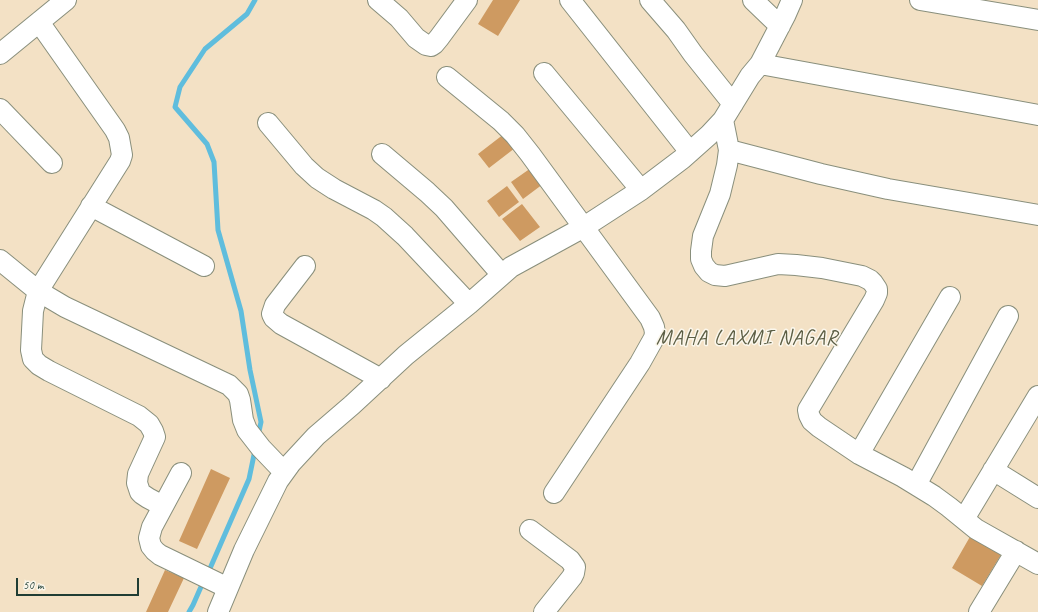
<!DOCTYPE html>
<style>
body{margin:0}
#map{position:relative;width:1038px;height:612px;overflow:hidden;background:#f3e1c5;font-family:Caveat,sans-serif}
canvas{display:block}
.scale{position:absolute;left:16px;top:578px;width:123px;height:18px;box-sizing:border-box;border:2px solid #1f3d34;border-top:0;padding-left:5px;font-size:12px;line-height:14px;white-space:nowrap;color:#1f3d34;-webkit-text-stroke:3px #fbf7ec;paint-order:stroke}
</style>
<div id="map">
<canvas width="1038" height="612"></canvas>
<div class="scale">50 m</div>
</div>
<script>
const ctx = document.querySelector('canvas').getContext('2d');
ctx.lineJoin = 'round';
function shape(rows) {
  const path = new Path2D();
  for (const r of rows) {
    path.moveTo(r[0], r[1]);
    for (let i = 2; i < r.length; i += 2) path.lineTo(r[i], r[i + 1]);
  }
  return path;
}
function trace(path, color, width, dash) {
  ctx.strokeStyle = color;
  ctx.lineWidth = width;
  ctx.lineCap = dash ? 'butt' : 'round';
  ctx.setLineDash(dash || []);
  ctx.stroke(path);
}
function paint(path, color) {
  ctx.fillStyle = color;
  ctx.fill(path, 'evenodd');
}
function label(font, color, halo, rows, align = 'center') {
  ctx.font = font + ' Caveat,sans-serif';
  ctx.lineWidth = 3;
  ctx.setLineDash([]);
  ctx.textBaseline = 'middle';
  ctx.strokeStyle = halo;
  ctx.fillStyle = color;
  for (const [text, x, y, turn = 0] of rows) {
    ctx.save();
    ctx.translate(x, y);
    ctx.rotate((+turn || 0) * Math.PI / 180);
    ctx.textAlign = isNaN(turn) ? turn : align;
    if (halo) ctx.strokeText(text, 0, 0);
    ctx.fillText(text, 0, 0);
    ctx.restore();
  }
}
trace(shape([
 [255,0,247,14,205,49,180,87,175,107,207,144,214,162,218,230,241,311,250,370,261,422,258,436],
 [208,573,249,479,255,450],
 [189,612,193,605,204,580]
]), '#5fbddd', 5);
paint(shape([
 [493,0,520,0,498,36,478,24],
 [504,134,515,148,489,168,478,154],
 [531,168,543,184,523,199,511,182],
 [507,186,519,202,499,217,487,201],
 [522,204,540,227,520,241,502,219],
 [211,469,230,478,197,549,179,541],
 [971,535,1002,553,982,586,952,568],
 [165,570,184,578,168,612,146,612]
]), '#ce9a61');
const minor = shape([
 [378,0,399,18,416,38,426,45,431,46,434,44,439,38,467,0],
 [570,0,690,152],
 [650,0,676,30,693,54,733,104],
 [753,0,780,26],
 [920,0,1038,20],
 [39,22,115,130,119,138,122,155,120,161,38,291,33,311,31,350,33,359,39,365,49,371,139,416,149,424,153,431,155,437,138,474,137,483,140,492,142,494,148,498,163,506],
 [0,54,66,0],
 [760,64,1038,115],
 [544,73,641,190],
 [447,77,501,121,515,135,530,154,650,318,654,327,655,333,654,338,640,363,554,493],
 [0,109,52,163],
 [723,120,729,150,727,165,720,194,703,236,701,251,701,259,704,266,709,272,715,275,725,276,778,264,796,265,822,268,862,276,870,280,873,283,877,289,877,293,874,300,808,410,809,415,812,421,819,427,859,454,903,477,934,496,949,507,976,529,1038,564],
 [268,123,304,166,317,178,334,189,374,210,384,217,405,236,469,304],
 [729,150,821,174,888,189,1038,215],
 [382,154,427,192,444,208,502,275],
 [91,206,204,266],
 [0,260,38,291,65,307,229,385,238,394,240,400,243,420,247,430,261,448,284,472],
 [305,266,275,305,272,314,274,318,281,324,381,379],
 [859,454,950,297],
 [993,470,1038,498],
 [181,473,152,527,149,538,151,546,155,551,160,555,228,588],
 [916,485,1008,316],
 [964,519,1038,396],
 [530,530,570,560,575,567,574,573,572,577,544,612],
 [218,612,244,550,278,481,291,463,316,436,352,405,406,355,469,304,511,267,584,227,641,190,682,159,709,135,723,120,750,76,760,64,785,16,792,0],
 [979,612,1016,551]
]);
trace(minor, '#898f7c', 22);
trace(minor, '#fff', 20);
ctx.letterSpacing = '1px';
label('21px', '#5c5e44', '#fbf7ec', [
 ["MAHA LAXMI NAGAR",747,338]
]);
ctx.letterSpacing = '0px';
</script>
